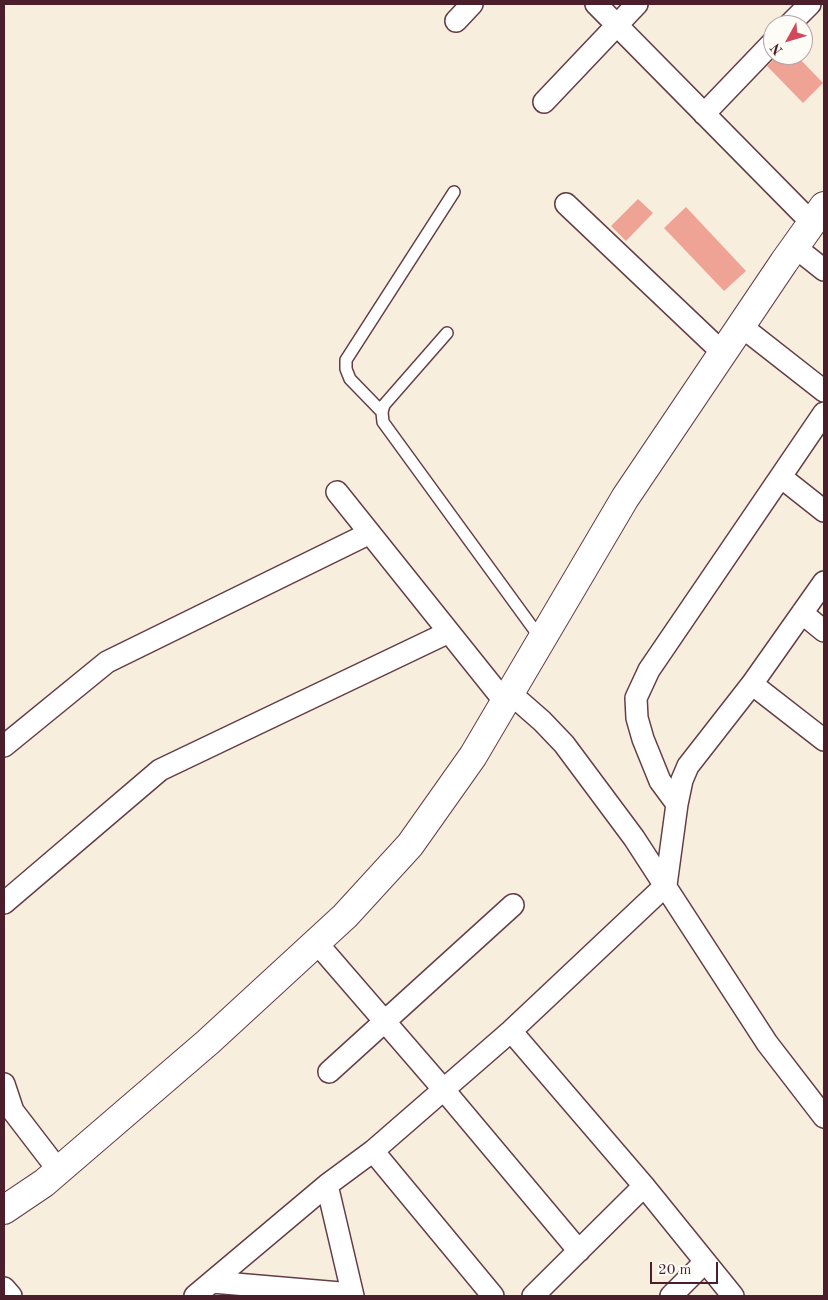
<!DOCTYPE html>
<style>
body{margin:0}
#map{position:relative;width:828px;height:1300px;overflow:hidden;background:#f8eede;font-family:"Old Standard TT",serif}
canvas{display:block}
.frame{position:absolute;inset:0;border:5px solid #4a1f2b;pointer-events:none}
.north{position:absolute;left:763px;top:15px;width:50px;height:50px;box-sizing:border-box;background:#fdfcf7;border:1px solid #b5a4a5;border-radius:50%;rotate:231deg;font-size:14px;font-weight:700;line-height:20px;text-align:center;color:#4a1f2b}
.north::after{content:'';display:block;margin:auto;width:18px;height:22px;background:#d1495b;clip-path:polygon(50% 0,100% 100%,50% 72%,0 100%)}
.scale{position:absolute;left:650px;top:1262px;width:68px;height:22px;box-sizing:border-box;border:2px solid #4a1f2b;border-top:0;padding-left:6px;font-size:15px;line-height:18px;white-space:nowrap;color:#4a1f2b;-webkit-text-stroke:4px #fdfcf7;paint-order:stroke}
</style>
<div id="map">
<canvas width="828" height="1300"></canvas>
<div class="frame"></div>
<div class="north">N</div>
<div class="scale">20 m</div>
</div>
<script>
const ctx = document.querySelector('canvas').getContext('2d');
ctx.lineJoin = 'round';
function paint(path, color) {
  ctx.fillStyle = color;
  ctx.fill(path, 'evenodd');
}
function shape(rows) {
  const path = new Path2D();
  for (const r of rows) {
    path.moveTo(r[0], r[1]);
    for (let i = 2; i < r.length; i += 2) path.lineTo(r[i], r[i + 1]);
  }
  return path;
}
function trace(path, color, width, dash) {
  ctx.strokeStyle = color;
  ctx.lineWidth = width;
  ctx.lineCap = dash ? 'butt' : 'round';
  ctx.setLineDash(dash || []);
  ctx.stroke(path);
}
paint(shape([
 [778,55,796,55,823,83,803,103,767,66],
 [638,199,653,213,626,241,611,226],
 [686,207,746,271,724,291,664,228]
]), '#efa394');
const service = shape([
 [447,333,384,405,382,412,383,422,541,639],
 [382,412,350,379,346,369,346,360,454,192]
]);
const minor = shape([
 [596,4,812,223],
 [456,21,472,4],
 [789,25,810,4],
 [544,102,637,4],
 [704,114,773,42],
 [566,204,723,353],
 [795,247,824,270],
 [741,326,824,391],
 [781,477,824,511],
 [337,492,505,702],
 [802,613,824,631],
 [752,684,824,740],
 [510,693,542,721,564,744,634,838,767,1043,824,1117],
 [4,746,107,662,370,533],
 [677,804,660,781,643,739,637,718,636,698,649,670,824,413],
 [4,903,160,770,449,632],
 [316,942,444,1090,579,1251],
 [511,1031,644,1186,733,1296],
 [329,1072,513,905],
 [4,1084,13,1111,59,1171],
 [327,1185,353,1296],
 [212,1282,352,1294],
 [4,1288,11,1296],
 [195,1296,327,1185,373,1151],
 [493,1296,373,1151,511,1031,666,885,677,804,682,780,688,766,752,684,824,582],
 [533,1296,644,1186],
 [671,1296,705,1262]
]);
const tertiary = shape([
 [4,1210,44,1183,208,1042,345,916,410,845,473,756,625,498,784,262,824,206]
]);
trace(service, '#643e46', 14);
trace(minor, '#643e46', 24);
trace(tertiary, '#643e46', 30);
trace(service, '#fff', 11);
trace(minor, '#fff', 21);
trace(tertiary, '#fff', 28);
</script>
